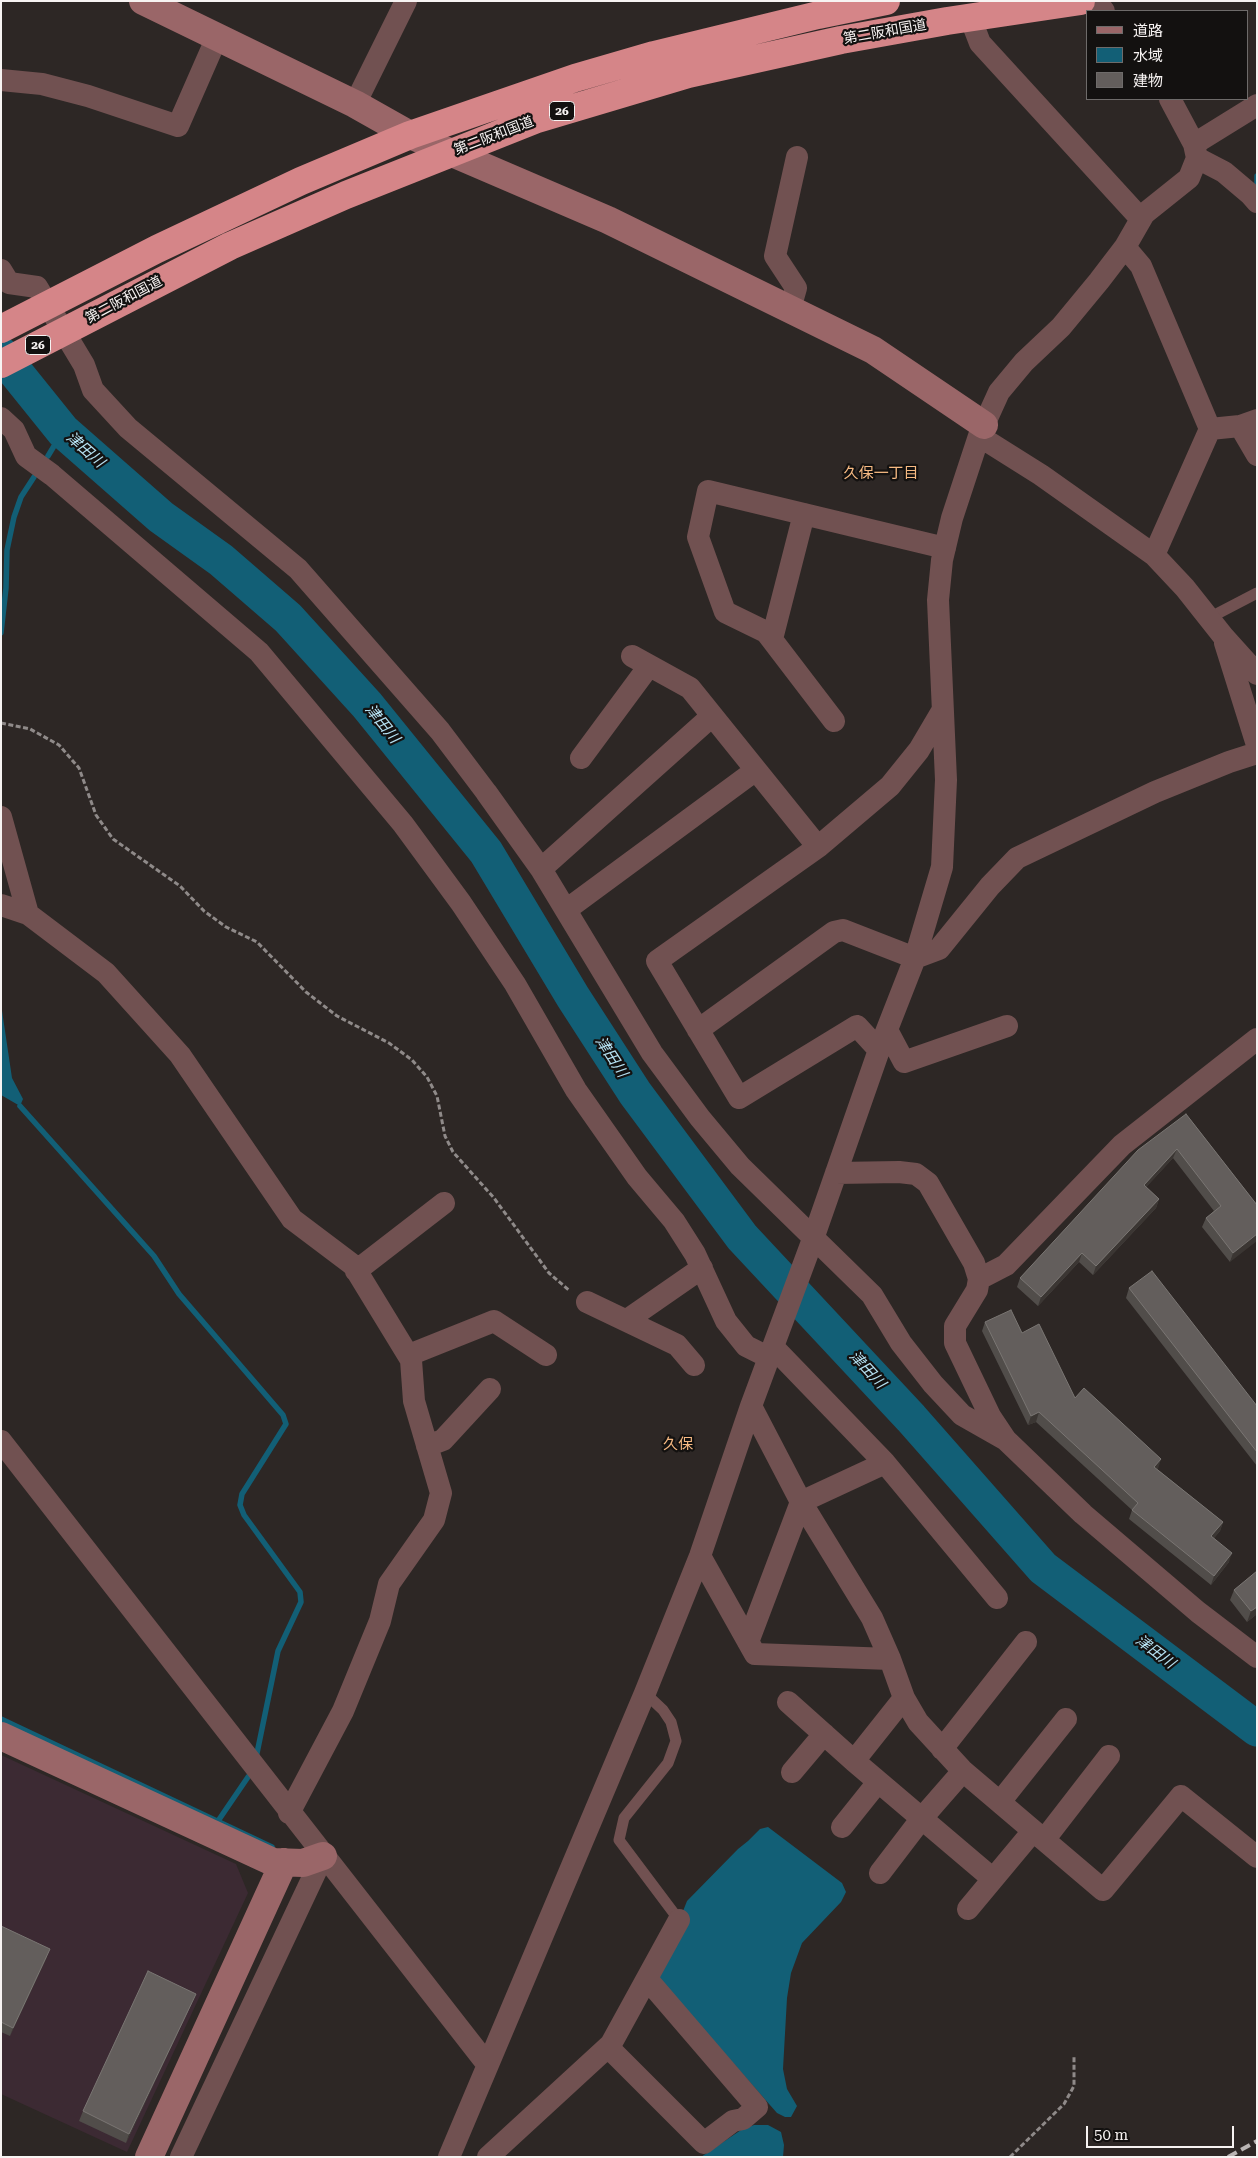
<!DOCTYPE html>
<meta charset="utf-8">
<style>
body{margin:0}
#map{position:relative;width:1258px;height:2158px;overflow:hidden;background:#2d2725;font-family:"Roboto Serif","Noto Sans JP",serif}
canvas{display:block}
.frame{position:absolute;inset:0;border:2px solid #f7f3f2;pointer-events:none}
.legend{position:absolute;left:1086px;top:10px;width:162px;height:90px;box-sizing:border-box;background:#131110;border:1px solid #6e6b6a;margin:0;padding:6px 9px;list-style:none;font-size:15px;color:#f7f3f2}
.legend li{display:flex;align-items:center;gap:10px;height:25px}
.legend b{width:25px;border:1px solid #6e6b6a}
.scale{position:absolute;left:1086px;top:2126px;width:148px;height:22px;box-sizing:border-box;border:2px solid #f7f3f2;border-top:0;padding-left:6px;font-size:15px;line-height:18px;white-space:nowrap;color:#f7f3f2;-webkit-text-stroke:4px #131110;paint-order:stroke}
</style>
<div id="map">
<canvas width="1258" height="2158"></canvas>
<div class="frame"></div>
<ul class="legend">
<li><b style="height:6px;background:#9a6668"></b>道路</li>
<li><b style="height:14px;background:#125f76"></b>水域</li>
<li><b style="height:14px;background:#635e5c"></b>建物</li>
</ul>
<div class="scale">50 m</div>
</div>
<script>
const ctx = document.querySelector('canvas').getContext('2d');
ctx.lineJoin = 'round';
function paint(path, color) {
  ctx.fillStyle = color;
  ctx.fill(path, 'evenodd');
}
function shape(rows) {
  const path = new Path2D();
  for (const r of rows) {
    path.moveTo(r[0], r[1]);
    for (let i = 2; i < r.length; i += 2) path.lineTo(r[i], r[i + 1]);
  }
  return path;
}
function trace(path, color, width, dash) {
  ctx.strokeStyle = color;
  ctx.lineWidth = width;
  ctx.lineCap = dash ? 'butt' : 'round';
  ctx.setLineDash(dash || []);
  ctx.stroke(path);
}
function label(font, color, halo, rows, align = 'center') {
  ctx.font = font + ' "Roboto Serif","Noto Sans JP",serif';
  ctx.lineWidth = 4.5;
  ctx.setLineDash([]);
  ctx.textBaseline = 'middle';
  ctx.strokeStyle = halo;
  ctx.fillStyle = color;
  for (const [text, x, y, turn = 0] of rows) {
    ctx.save();
    ctx.translate(x, y);
    ctx.rotate((+turn || 0) * Math.PI / 180);
    ctx.textAlign = isNaN(turn) ? turn : align;
    if (halo) ctx.strokeText(text, 0, 0);
    ctx.fillText(text, 0, 0);
    ctx.restore();
  }
}
paint(shape([
 [1,1755,236,1864,248,1893,127,2152,1,2094]
]), '#3c2a33');
paint(shape([
 [1,1004,12,1078,23,1099,20,1106,1,1095],
 [768,1827,842,1883,846,1892,841,1902,802,1943,791,1973,787,1998,783,2069,787,2089,797,2106,791,2117,785,2117,777,2113,660,1980,658,1974,687,1901,738,1849,748,1841,760,1829],
 [754,2125,768,2125,781,2132,784,2145,783,2157,701,2157,741,2130]
]), '#125f76');
trace(shape([
 [1257,176,1257,186],
 [48,456,63,431],
 [1,633,6,588,7,550,14,517,21,497,34,477],
 [20,1106,154,1256,179,1294,283,1415,286,1424,242,1494,240,1505,244,1515,300,1592,301,1602,278,1651,256,1758],
 [1,1719,272,1847],
 [218,1821,248,1777]
]), '#125f76', 5.5);
trace(shape([
 [1,354,63,431,161,517,221,560,288,618,367,705,486,852,573,997,635,1093,742,1237,911,1418,1043,1568,1257,1729]
]), '#125f76', 35);
trace(shape([
 [1,723,30,729,59,745,79,768,96,815,113,839,180,886,204,911,226,927,257,942,306,992,337,1016,389,1043,412,1060,427,1077,437,1096,445,1136,453,1152,494,1198,549,1273,570,1291],
 [1010,2157,1064,2104,1074,2086,1074,2055]
]), '#8f8a89', 3, [5, 2.5]);
trace(shape([
 [1209,618,1257,593],
 [645,1693,663,1710,671,1722,676,1741,668,1763,624,1818,619,1840,679,1920]
]), '#715151', 11);
trace(shape([
 [1096,1,1104,11],
 [970,17,980,43,1141,219],
 [1,80,42,84,88,96,178,126,217,37],
 [355,104,406,1],
 [1194,144,1257,105],
 [1197,158,1224,172,1250,194,1257,202],
 [1125,247,1141,266,1210,429],
 [1,270,9,283,37,287,84,365,93,390,128,428,298,569,440,731,486,792,541,869,652,1053,700,1118,740,1166,872,1295,901,1343,933,1384,962,1415,1006,1440],
 [790,309,796,288,775,256,797,157],
 [1,418,14,430,26,456,52,475,259,652,403,824,461,903,515,984,576,1090,637,1177,674,1221,695,1254,726,1321,746,1346,770,1358],
 [1240,426,1257,455],
 [979,436,1041,475,1154,555,1185,588,1223,636,1257,674],
 [1154,555,1210,429,1240,426,1257,420],
 [772,639,804,514],
 [1225,643,1257,745],
 [632,656,690,688,818,847],
 [834,721,766,632,725,612,698,537,708,491,945,548],
 [581,758,649,666],
 [1,817,28,914],
 [541,869,712,716],
 [1,905,28,914,106,973,180,1055,292,1219,353,1265,411,1360,414,1401,441,1493,434,1520,389,1584,380,1621,343,1711,289,1813],
 [566,910,756,770],
 [698,1030,834,932,843,930,915,958,939,949,990,886,1017,858,1155,792,1229,762,1257,753],
 [887,1030,904,1062,1007,1026],
 [879,1050,857,1026,739,1098,657,961,818,847,890,786,919,750,942,711],
 [836,1173,899,1172,916,1174,928,1183,974,1263,979,1279,977,1290,955,1326,955,1343,990,1416,1006,1440,1083,1514,1198,1612,1257,1657],
 [356,1271,444,1203],
 [979,1279,1006,1265,1122,1145,1257,1039],
 [587,1302,677,1345,694,1365],
 [627,1320,702,1268],
 [774,1348,885,1463,997,1598],
 [409,1355,494,1321,546,1355],
 [751,1406,801,1502,872,1618,890,1659,904,1698,918,1722,963,1771,1103,1890,1181,1796,1257,1857],
 [1,1441,487,2064],
 [427,1446,443,1440,490,1389],
 [700,1556,755,1654,890,1659],
 [748,1642,801,1502,885,1463],
 [788,1702,854,1761,904,1698],
 [942,1749,1026,1642],
 [854,1761,993,1879,1033,1831],
 [792,1772,824,1734],
 [1000,1802,1066,1719],
 [842,1827,878,1782],
 [1044,1840,1109,1756],
 [880,1873,922,1818,963,1771],
 [968,1909,993,1879],
 [608,2047,704,2143,733,2121,743,2119,757,2107,647,1979],
 [181,2157,323,1856],
 [449,2157,645,1693,700,1556,751,1406,813,1239,879,1050,915,958,942,867,946,780,938,600,942,560,952,518,979,436,999,392,1024,362,1061,327,1099,281,1125,247,1144,214,1189,178,1197,158,1194,144,1170,99],
 [488,2157,611,2044,679,1920]
]), '#715151', 22);
trace(shape([
 [143,1,355,104,410,135,608,220,873,350,984,425],
 [1,1736,273,1862,303,1863,323,1856],
 [149,2157,284,1862]
]), '#9a6668', 28);
trace(shape([
 [1,329,157,249,301,181,410,135,575,78,654,55,818,15,886,1],
 [1,364,230,246,346,195,537,119,688,74,841,40,947,21,1081,1]
]), '#d58588', 28);
trace(shape([
 [1228,2157,1257,2141]
]), '#bab5b4', 4, [10, 5]);
paint(shape([
 [1186,1114,1257,1205,1230,1262,1202,1227,1206,1218,1214,1211,1173,1158,1146,1187,1159,1199,1156,1208,1093,1275,1079,1262,1038,1306,1017,1287,1020,1278],
 [1129,1288,1257,1406,1257,1466,1126,1298],
 [985,1322,1022,1333,1075,1398,1157,1469,1223,1522,1220,1531,1214,1538,1229,1562,1211,1585,1129,1519,1132,1510,1036,1422,1028,1425,982,1331],
 [1257,1571,1257,1614,1247,1622,1230,1600,1234,1590],
 [1,1926,47,1957,10,2036,1,2032],
 [192,2003,126,2143,79,2121,83,2111]
]), '#514d4a');
paint(shape([
 [1177,1149,1173,1158,1140,1194,1144,1185],
 [1159,1199,1156,1208,1093,1275,1096,1266],
 [1257,1234,1257,1241,1230,1262,1233,1253],
 [1082,1253,1079,1262,1038,1306,1041,1297],
 [1039,1412,1036,1422,1028,1425,1031,1416],
 [1161,1459,1158,1469,1151,1476,1154,1467],
 [1223,1522,1220,1531,1208,1545,1211,1536],
 [1232,1553,1229,1562,1211,1585,1214,1576],
 [1257,1607,1257,1614,1247,1622,1251,1611],
 [50,1949,47,1957,10,2036,13,2028],
 [196,1994,192,2003,126,2143,129,2134]
]), '#3b3633');
const building = shape([
 [1186,1114,1257,1205,1257,1234,1233,1253,1206,1218,1221,1206,1177,1149,1144,1185,1159,1199,1096,1266,1082,1253,1041,1297,1020,1278,1138,1150,1186,1114],
 [1152,1271,1257,1406,1257,1452,1129,1288,1152,1271],
 [1011,1310,1022,1333,1039,1324,1075,1398,1084,1388,1161,1459,1154,1467,1223,1522,1211,1536,1232,1553,1214,1576,1132,1510,1138,1503,1039,1412,1031,1416,985,1322,1011,1310],
 [1257,1571,1257,1607,1251,1611,1234,1590,1257,1571],
 [1,1926,50,1949,13,2028,1,2022,1,1926],
 [148,1971,196,1994,129,2134,83,2111,148,1971]
]);
paint(building, '#635e5c');
trace(building, '#7a7673', 1);
for (const [x, y, w] of [
 [562,111,25],
 [38,345,25]
]) {
  const box = new Path2D();
  box.roundRect(x - w / 2, y - 9.5, w, 19, 4);
  ctx.fillStyle = '#131110';
  ctx.fill(box);
  trace(box, '#f7f3f2', 1);
}
label('bold 12px', '#f7f3f2', null, [
 ["26",562,111],
 ["26",38,345]
]);
label('14px', '#f7f3f2', '#131110', [
 ["第二阪和国道",885,32,-10],
 ["第二阪和国道",494,136,-21],
 ["第二阪和国道",124,300,-28]
]);
label('italic 15px', '#b6e2f3', '#131110', [
 ["津田川",85,450,41],
 ["津田川",382,724,51],
 ["津田川",611,1057,57],
 ["津田川",867,1370,47],
 ["津田川",1155,1652,37]
]);
label('15px', '#f7ba83', '#131110', [
 ["久保一丁目",881,474],
 ["久保",678,1445]
]);
</script>
